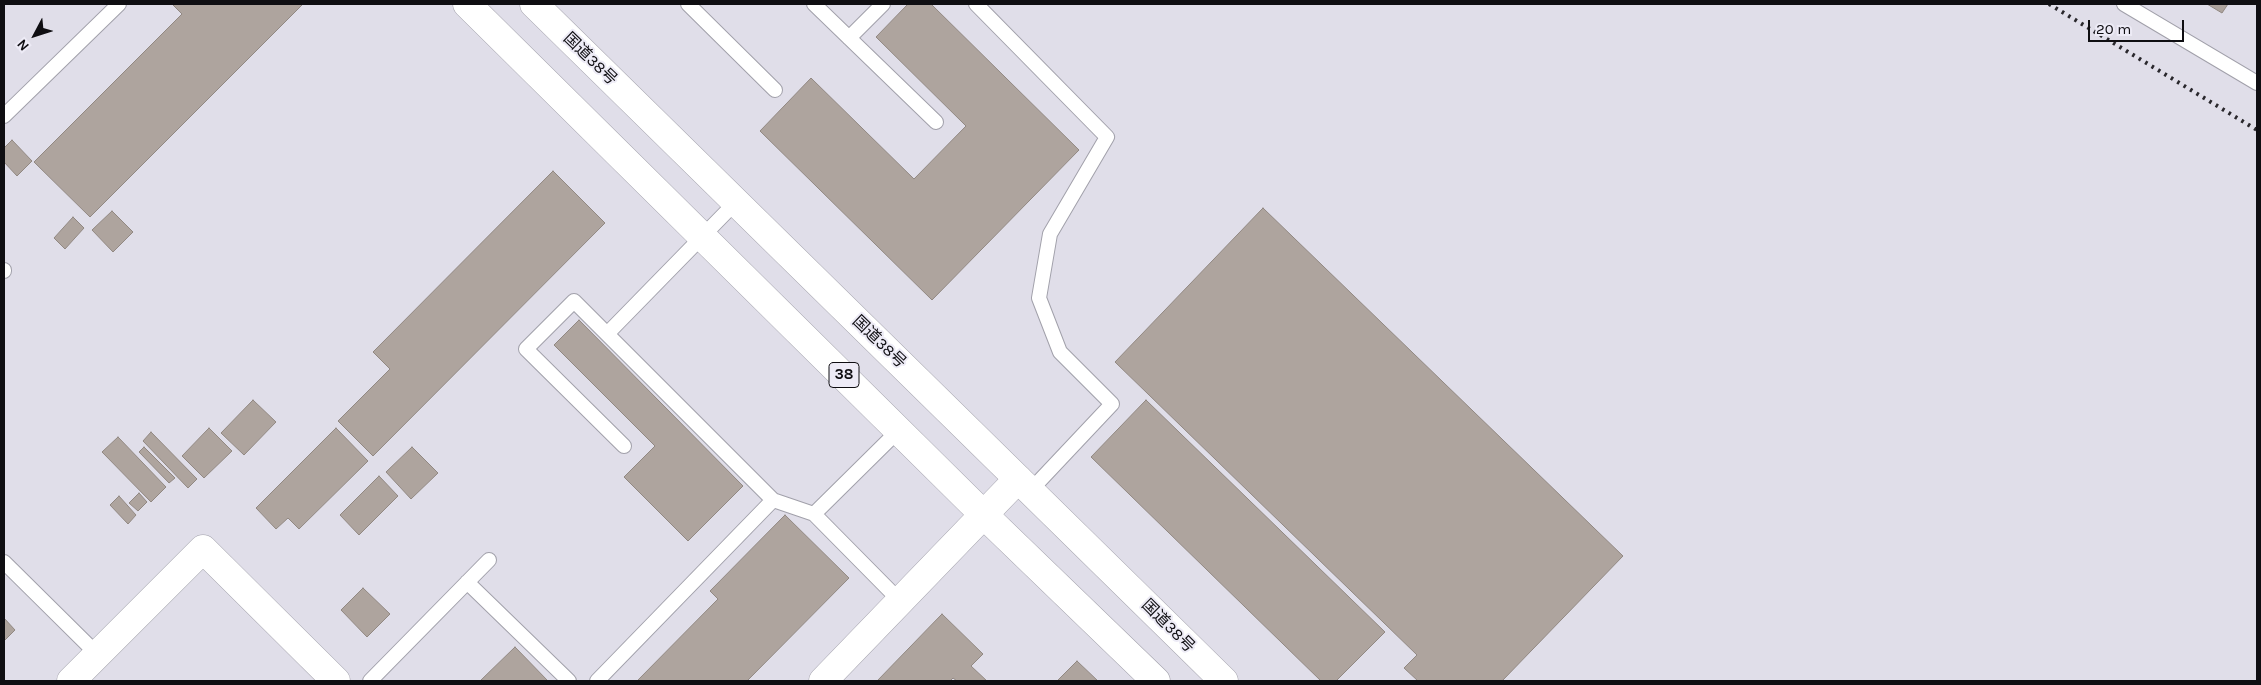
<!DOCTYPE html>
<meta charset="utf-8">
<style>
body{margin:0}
#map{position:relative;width:2261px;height:685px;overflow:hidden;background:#e0dee9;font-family:Karla,sans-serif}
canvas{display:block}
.frame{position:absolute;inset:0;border:5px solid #0f0e12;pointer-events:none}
.north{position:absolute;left:10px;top:10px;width:50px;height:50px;-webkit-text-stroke:4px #edebf6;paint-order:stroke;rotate:230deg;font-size:14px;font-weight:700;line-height:20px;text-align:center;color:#0f0e12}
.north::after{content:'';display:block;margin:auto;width:18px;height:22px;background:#0f0e12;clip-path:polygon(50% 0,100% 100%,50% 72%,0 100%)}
.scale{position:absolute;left:2088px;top:20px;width:96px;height:22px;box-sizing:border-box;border:2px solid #0f0e12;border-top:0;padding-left:6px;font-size:15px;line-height:18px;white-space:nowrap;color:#0f0e12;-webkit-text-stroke:4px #edebf6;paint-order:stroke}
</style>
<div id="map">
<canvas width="2261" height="685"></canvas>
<div class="frame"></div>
<div class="north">N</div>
<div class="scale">20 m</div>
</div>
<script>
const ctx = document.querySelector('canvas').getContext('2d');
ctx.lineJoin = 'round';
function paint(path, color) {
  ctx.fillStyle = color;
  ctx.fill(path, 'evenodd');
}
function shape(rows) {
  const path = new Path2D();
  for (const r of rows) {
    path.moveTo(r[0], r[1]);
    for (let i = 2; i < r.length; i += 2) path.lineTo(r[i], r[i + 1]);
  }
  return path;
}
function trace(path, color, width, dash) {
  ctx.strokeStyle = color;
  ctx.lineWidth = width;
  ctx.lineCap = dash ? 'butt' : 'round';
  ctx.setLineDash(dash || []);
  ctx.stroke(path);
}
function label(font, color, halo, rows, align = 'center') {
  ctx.font = font + ' Karla,"Noto Sans JP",sans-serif';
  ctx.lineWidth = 4;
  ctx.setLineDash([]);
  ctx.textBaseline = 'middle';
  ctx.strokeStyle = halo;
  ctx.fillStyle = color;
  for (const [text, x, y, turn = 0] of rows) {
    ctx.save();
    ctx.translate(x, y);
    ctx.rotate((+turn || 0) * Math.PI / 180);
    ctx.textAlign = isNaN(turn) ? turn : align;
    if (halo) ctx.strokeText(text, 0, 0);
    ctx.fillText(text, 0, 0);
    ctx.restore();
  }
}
const building = shape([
 [172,4,303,4,90,217,34,162,182,14,172,4],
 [908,4,931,4,1079,150,932,300,760,131,811,78,914,179,966,126,876,37,908,4],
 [2207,4,2228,4,2222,13,2207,4],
 [12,140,32,161,17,176,4,162,4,148,12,140],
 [553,171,605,223,373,456,338,421,390,369,373,352,553,171],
 [1263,208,1623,556,1502,681,1418,681,1404,668,1417,655,1115,362,1263,208],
 [112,211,133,232,113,252,92,230,112,211],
 [73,217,84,228,65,249,54,238,73,217],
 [579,320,743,486,688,541,624,477,655,446,554,345,579,320],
 [253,400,276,422,244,455,221,433,253,400],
 [1146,400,1385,632,1336,681,1321,681,1091,457,1146,400],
 [209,428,232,451,204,478,182,456,209,428],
 [336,428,368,461,299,529,288,518,276,529,256,508,336,428],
 [151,432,197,479,188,488,143,441,151,432],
 [118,437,166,487,151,502,102,452,118,437],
 [144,447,175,478,169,483,139,452,144,447],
 [412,447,438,473,411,499,386,472,412,447],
 [379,476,398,496,359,535,340,515,379,476],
 [139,493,147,502,138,511,129,503,139,493],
 [119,496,136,515,128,524,110,505,119,496],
 [785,515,849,578,747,681,637,681,718,599,710,591,785,515],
 [363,588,390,614,367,637,341,610,363,588],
 [942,614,983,654,971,666,987,681,957,681,953,678,950,681,877,681,942,614],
 [4,618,15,630,4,641,4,618],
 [515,647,548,681,480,681,515,647],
 [1077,661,1098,681,1057,681,1077,661]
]);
paint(building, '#aea49e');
trace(building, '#918882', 1);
const service = shape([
 [688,4,775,90],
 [814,4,936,122],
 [976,4,1107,137,1050,234,1039,298,1060,352,1112,404,1030,491],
 [2124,4,2257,83],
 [849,38,883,4],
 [4,116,119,4],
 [4,270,4,271],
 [607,334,574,301,526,349,624,446],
 [899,430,814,514,901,602],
 [773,500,814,514],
 [4,562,98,655],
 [467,582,569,681],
 [370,681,489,560],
 [597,681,773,500,607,334,736,202]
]);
const minor = shape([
 [71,681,203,549,336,681],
 [823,681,1018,479]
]);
const trunk = shape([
 [467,4,984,515,1156,681],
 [534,4,1224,681]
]);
trace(service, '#a1a0aa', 16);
trace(minor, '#a1a0aa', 29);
trace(trunk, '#a1a0aa', 29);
trace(service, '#fff', 14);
trace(minor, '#fff', 28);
trace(trunk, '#fff', 28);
trace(shape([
 [2049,4,2257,130]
]), '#29272c', 4, [2.5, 5]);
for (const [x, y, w] of [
 [844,375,30]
]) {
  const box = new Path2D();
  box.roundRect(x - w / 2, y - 12.5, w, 25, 4);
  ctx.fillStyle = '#edebf6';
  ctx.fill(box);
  trace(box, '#0f0e12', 1);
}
label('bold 15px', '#0f0e12', null, [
 ["38",844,375]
]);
label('16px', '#0f0e12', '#edebf6', [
 ["国道38号",590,59,44],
 ["国道38号",879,342,44],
 ["国道38号",1168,626,45]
]);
</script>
